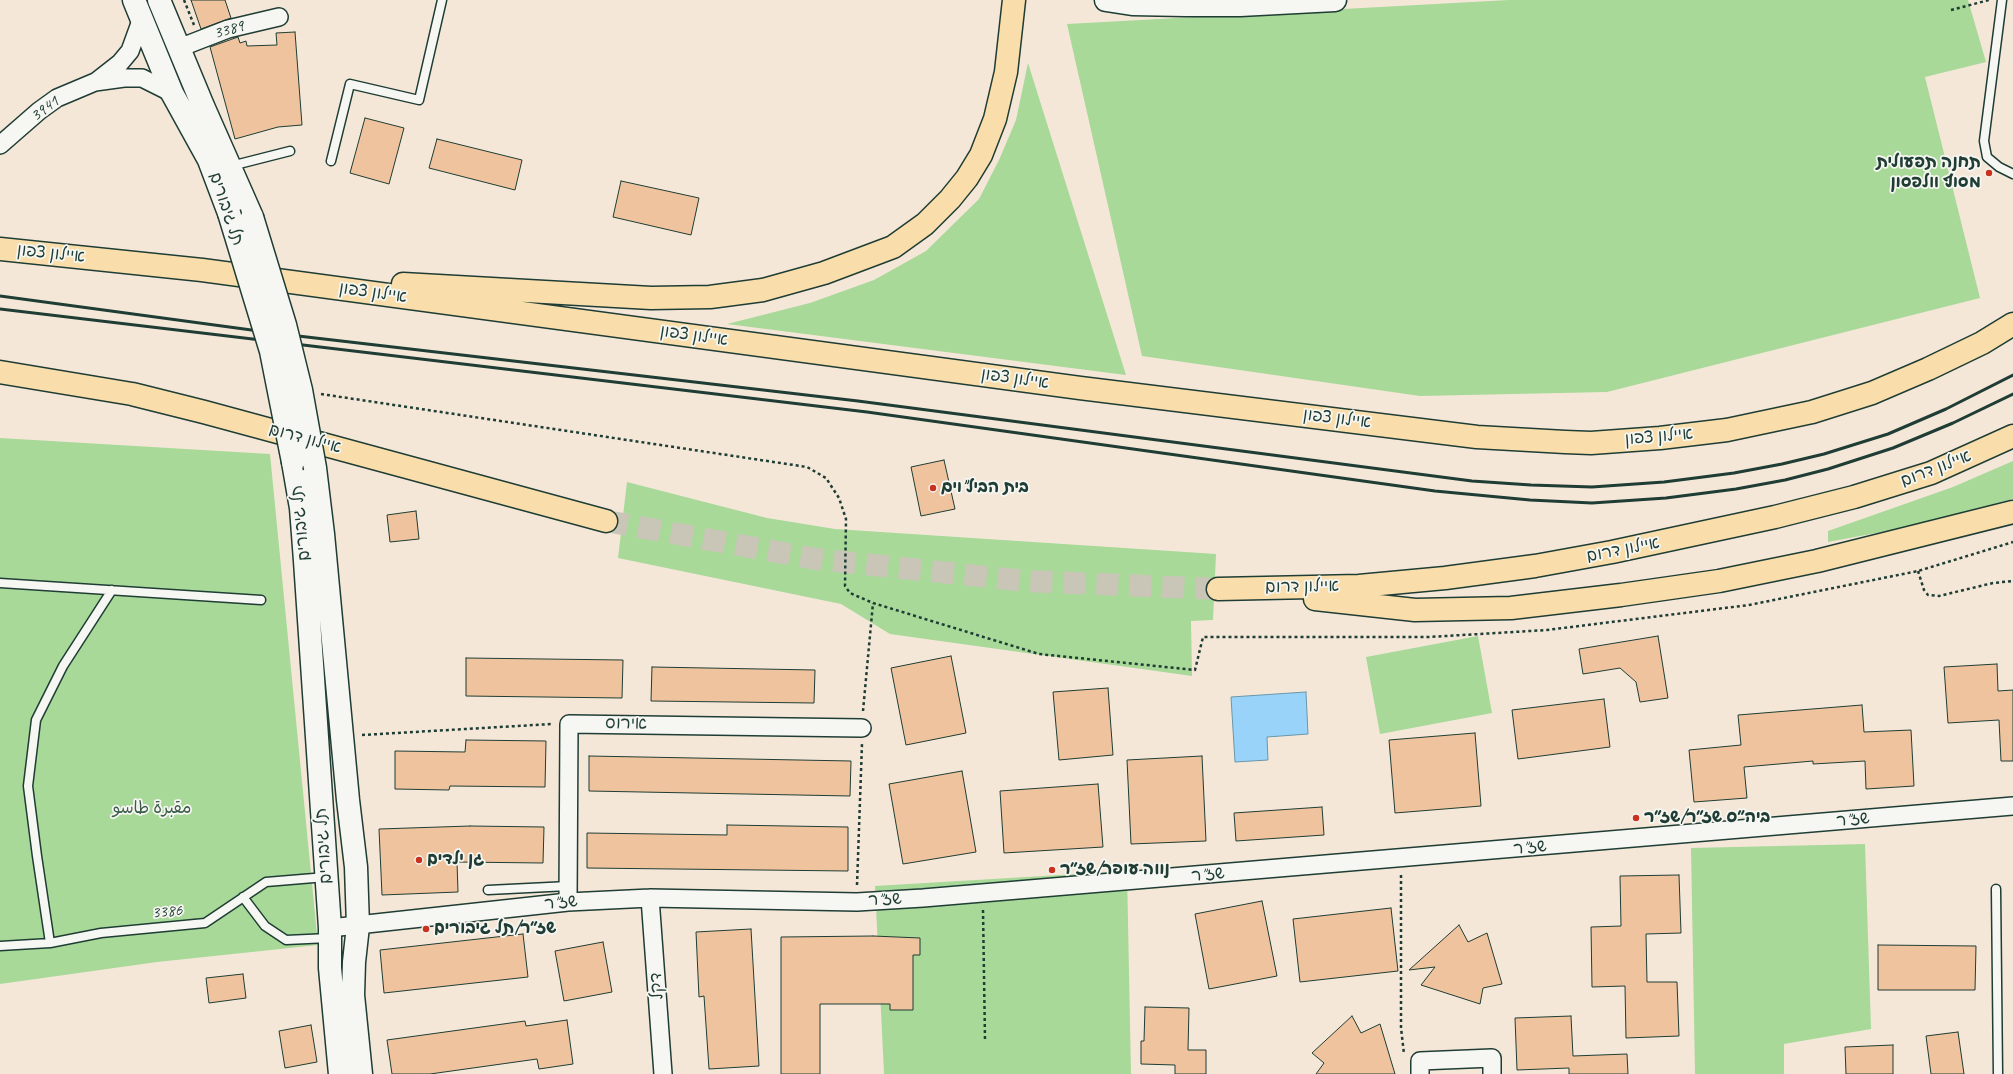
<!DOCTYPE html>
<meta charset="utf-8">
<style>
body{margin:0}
canvas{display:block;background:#f4e7d8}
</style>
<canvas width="2013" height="1074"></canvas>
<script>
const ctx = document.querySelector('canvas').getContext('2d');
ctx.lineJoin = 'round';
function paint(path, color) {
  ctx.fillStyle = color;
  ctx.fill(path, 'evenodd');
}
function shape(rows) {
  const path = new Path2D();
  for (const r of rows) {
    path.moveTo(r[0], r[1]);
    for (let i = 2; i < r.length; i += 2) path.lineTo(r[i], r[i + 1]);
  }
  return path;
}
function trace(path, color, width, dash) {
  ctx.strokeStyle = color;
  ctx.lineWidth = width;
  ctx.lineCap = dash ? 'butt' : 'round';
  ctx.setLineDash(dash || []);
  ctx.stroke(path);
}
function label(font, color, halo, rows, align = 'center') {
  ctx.font = font + ' Caveat,"Playpen Sans Arabic","Playpen Sans Hebrew",sans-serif';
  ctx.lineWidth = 3.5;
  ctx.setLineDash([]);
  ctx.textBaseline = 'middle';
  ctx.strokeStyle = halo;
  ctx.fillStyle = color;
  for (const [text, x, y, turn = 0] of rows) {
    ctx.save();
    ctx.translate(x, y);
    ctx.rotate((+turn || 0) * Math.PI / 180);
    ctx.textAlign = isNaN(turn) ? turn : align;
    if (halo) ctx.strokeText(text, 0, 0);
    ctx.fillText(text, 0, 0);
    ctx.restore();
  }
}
paint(shape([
 [1509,0,1968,0,1986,62,1925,77,1980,298,1607,392,1420,396,1142,356,1067,24],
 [1028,63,1126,375,727,324,810,303,874,280,926,251,979,199,999,160,1016,120],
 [0,438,270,454,318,945,157,962,0,984],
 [2013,461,2013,499,1903,528,1828,542,1828,531,1953,487],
 [627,482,767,518,835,529,1216,554,1213,620,1191,621,1192,676,890,634,841,604,618,558],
 [1478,636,1492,713,1380,734,1366,657],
 [1865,844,1871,1029,1784,1044,1784,1074,1695,1074,1691,848],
 [1127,871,1131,1074,884,1074,875,886]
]), '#a8d999');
const water = shape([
 [1306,692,1308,734,1267,737,1268,760,1235,762,1231,697,1306,692]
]);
paint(water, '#9ad3fa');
trace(water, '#6997ab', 1);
const building = shape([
 [191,0,225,0,231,18,201,29,191,0],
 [295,32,302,125,278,127,235,139,210,47,238,37,240,43,246,41,247,46,277,45,276,33,295,32],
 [365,118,404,128,389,184,350,173,365,118],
 [437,139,522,160,515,190,429,168,437,139],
 [621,181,699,198,691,235,613,217,621,181],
 [944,460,955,509,921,516,911,467,944,460],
 [416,511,419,539,390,542,387,515,416,511],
 [1658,636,1668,698,1640,702,1636,682,1620,668,1583,674,1579,649,1658,636],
 [951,656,966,733,906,745,891,668,951,656],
 [466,658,623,660,622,698,466,696,466,658],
 [1997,664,1998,691,2013,690,2013,761,2001,761,1999,720,1948,723,1944,667,1997,664],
 [652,667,815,670,814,703,651,701,652,667],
 [1108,688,1113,755,1059,760,1053,692,1108,688],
 [1604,699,1610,747,1518,759,1512,710,1604,699],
 [1862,705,1864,732,1911,730,1914,786,1866,789,1865,761,1813,764,1813,761,1744,767,1747,798,1694,802,1689,750,1741,745,1738,715,1862,705],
 [1475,733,1481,806,1395,813,1389,740,1475,733],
 [466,740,546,741,545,787,450,786,449,790,395,789,395,751,465,752,466,740],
 [589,756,851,761,850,796,589,791,589,756],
 [1202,756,1206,841,1131,844,1127,760,1202,756],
 [962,771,976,852,903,864,889,784,962,771],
 [1098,784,1103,847,1004,853,1000,791,1098,784],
 [1322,807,1324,835,1236,841,1234,813,1322,807],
 [727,825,848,827,848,871,587,868,587,833,727,835,727,825],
 [470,826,544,827,543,863,457,862,458,892,382,895,379,829,470,826],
 [1679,875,1681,933,1646,934,1647,982,1677,982,1679,1036,1626,1038,1625,986,1592,987,1591,927,1621,926,1620,876,1679,875],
 [1262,901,1277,976,1209,989,1195,914,1262,901],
 [1391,908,1398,971,1300,982,1293,919,1391,908],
 [1459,925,1468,942,1487,933,1502,984,1483,988,1480,1004,1421,985,1435,967,1409,970,1459,925],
 [751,929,759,1066,709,1069,704,996,699,997,696,932,751,929],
 [523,934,528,977,384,993,380,950,523,934],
 [873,936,920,938,920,955,913,955,913,1010,890,1010,890,1004,820,1004,820,1074,781,1074,781,937,873,936],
 [603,942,612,992,564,1001,555,951,603,942],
 [1878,945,1976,946,1975,990,1878,990,1878,945],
 [243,974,246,998,209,1003,206,978,243,974],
 [1145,1007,1189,1008,1188,1050,1206,1050,1206,1074,1175,1074,1175,1065,1141,1064,1141,1041,1144,1041,1145,1007],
 [1352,1016,1361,1033,1380,1024,1395,1074,1316,1074,1324,1063,1312,1053,1352,1016],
 [1571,1016,1573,1056,1627,1054,1628,1074,1569,1074,1569,1068,1517,1070,1515,1018,1571,1016],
 [567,1020,573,1064,539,1069,537,1059,430,1074,392,1074,387,1040,525,1021,526,1026,567,1020],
 [311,1025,317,1062,285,1068,279,1031,311,1025],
 [1958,1032,1964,1074,1931,1074,1926,1036,1958,1032],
 [1893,1045,1893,1074,1846,1074,1845,1047,1893,1045]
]);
paint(building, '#eec39d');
trace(building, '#1f3d34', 1);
trace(shape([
 [606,521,816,559,1026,581,1218,589]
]), '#c9c5b7', 22, [22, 11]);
const lane = shape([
 [2002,0,1984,141,1987,157,1999,167,2013,174],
 [331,161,350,84,419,100,442,0],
 [231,166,290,151],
 [0,583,261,600],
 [1996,889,1998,1074],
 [488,890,569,886],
 [243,897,265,926,286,940,329,938],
 [50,943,37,856,28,786,36,720,63,666,112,590],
 [0,946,50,943,101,933,205,923,266,882,326,877]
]);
const street = shape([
 [179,48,228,29,279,17],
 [97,81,120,63,130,51,142,18],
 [0,145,39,111,57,98,95,82,124,78,142,78,172,93],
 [650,898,663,1074],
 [568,902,569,724,862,728],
 [330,928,568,902,650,898,857,902,923,898,2013,806],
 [1420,1074,1420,1061,1492,1058,1492,1074]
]);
const secondary = shape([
 [134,0,172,93,209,160,229,213],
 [159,0,203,106,252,217],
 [1106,0,1132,4,1185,5,1240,5,1335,0],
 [293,462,301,508,305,561,330,928,330,968,340,1074],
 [315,468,323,534,348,800,356,867,358,926,354,962,353,995,361,1074]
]);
const highway = shape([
 [0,249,202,270,1080,388,1477,437,1565,442,1591,443,1660,438,1727,430,1812,412,1872,393,1928,369,1982,343,2013,324],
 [403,284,651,298,710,297,763,290,824,273,893,247,925,224,950,199,967,178,981,155,995,119,1006,72,1014,0],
 [0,372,132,394,204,412,606,521],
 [1218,589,1359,586,1445,578,1535,566,1612,552,1775,517,1854,497,1931,473,2013,436],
 [1315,599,1415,610,1511,608,1621,595,1719,581,1817,561,2013,512]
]);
trace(lane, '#1f3d34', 11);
trace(street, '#1f3d34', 20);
trace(secondary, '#1f3d34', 25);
trace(highway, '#1f3d34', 25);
trace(shape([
 [184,0,194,25],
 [1951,10,1989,0],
 [321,394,807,467,826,478,839,498,846,519,845,586,850,593,873,603,1039,654,1195,670,1203,637,1429,637,1547,630,1749,605,1918,571,2013,542],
 [1918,571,1924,590,1928,595,1939,596,1993,583,2013,581],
 [863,711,873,603],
 [362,735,552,724],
 [1401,875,1401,1028,1404,1054],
 [857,885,862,744],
 [983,910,985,1040]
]), '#1f3d34', 2.5, [3, 3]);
trace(lane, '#f6f6f2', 8);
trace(street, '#f6f6f2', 17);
trace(secondary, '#f6f6f2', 22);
trace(highway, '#f9deab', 22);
trace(shape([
 [0,296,281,334,858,401,1472,481,1531,485,1592,487,1664,482,1734,473,1782,464,1824,454,1888,434,1946,409,2013,375],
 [0,309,867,412,1435,491,1530,500,1592,503,1666,498,1736,489,1785,480,1828,469,1893,448,1953,423,2013,394]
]), '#1f3d34', 3);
const secondaryBridge = shape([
 [229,213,271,351,293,462],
 [252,217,285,325,301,390,315,468]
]);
trace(secondaryBridge, '#1f3d34', 25, []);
trace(secondaryBridge, '#f6f6f2', 22);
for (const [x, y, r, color] of [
 [1989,173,4,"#c8321e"],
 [933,488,4,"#c8321e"],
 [1636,818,4,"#c8321e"],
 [419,860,4,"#c8321e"],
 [1052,870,4,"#c8321e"],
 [426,929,4,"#c8321e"]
]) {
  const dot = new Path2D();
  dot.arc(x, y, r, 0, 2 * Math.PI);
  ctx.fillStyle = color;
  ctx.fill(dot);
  trace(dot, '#f6f6f2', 1.5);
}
label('17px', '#1f3d34', '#f6f6f2', [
 ["3389",229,30,-16],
 ["3941",45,109,-37],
 ["תל גיבורים",226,209,71],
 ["איילון צפון",51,254,6],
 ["איילון צפון",373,293,8],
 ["איילון צפון",694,336,8],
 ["איילון צפון",1015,379,8],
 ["איילון צפון",1337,419,7],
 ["איילון צפון",1659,437,-5],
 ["איילון דרום",305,439,15],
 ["איילון דרום",1936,469,-21],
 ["תל גיבורים",301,523,-96],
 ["איילון דרום",1623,550,-11],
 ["איילון דרום",1302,587,-1],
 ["אירוס",626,724,1],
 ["שז\"ר",1853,820,-5],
 ["תל גיבורים",324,846,-94],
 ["שז\"ר",1530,848,-5],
 ["שז\"ר",1208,875,-5],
 ["שז\"ר",885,900,-3],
 ["שז\"ר",561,903,-5],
 ["3386",167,912,-6],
 ["דקל",657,986,-94]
]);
label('bold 17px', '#1f3d34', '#f6f6f2', [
 ["תחנה תפעולית",1981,163,"right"],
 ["מסוף וולפסון",1981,183,"right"],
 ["בית הביל\"וים",941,488],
 ["ביה״ס שז״ר/שז״ר",1644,818],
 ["גן ילדים",427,860],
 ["נווה עופר/שז״ר",1060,870],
 ["שז״ר/תל גיבורים",434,929]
], 'left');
label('17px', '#3a5c48', '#f6f6f2', [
 ["مقبرة طاسو",152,809]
]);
</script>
